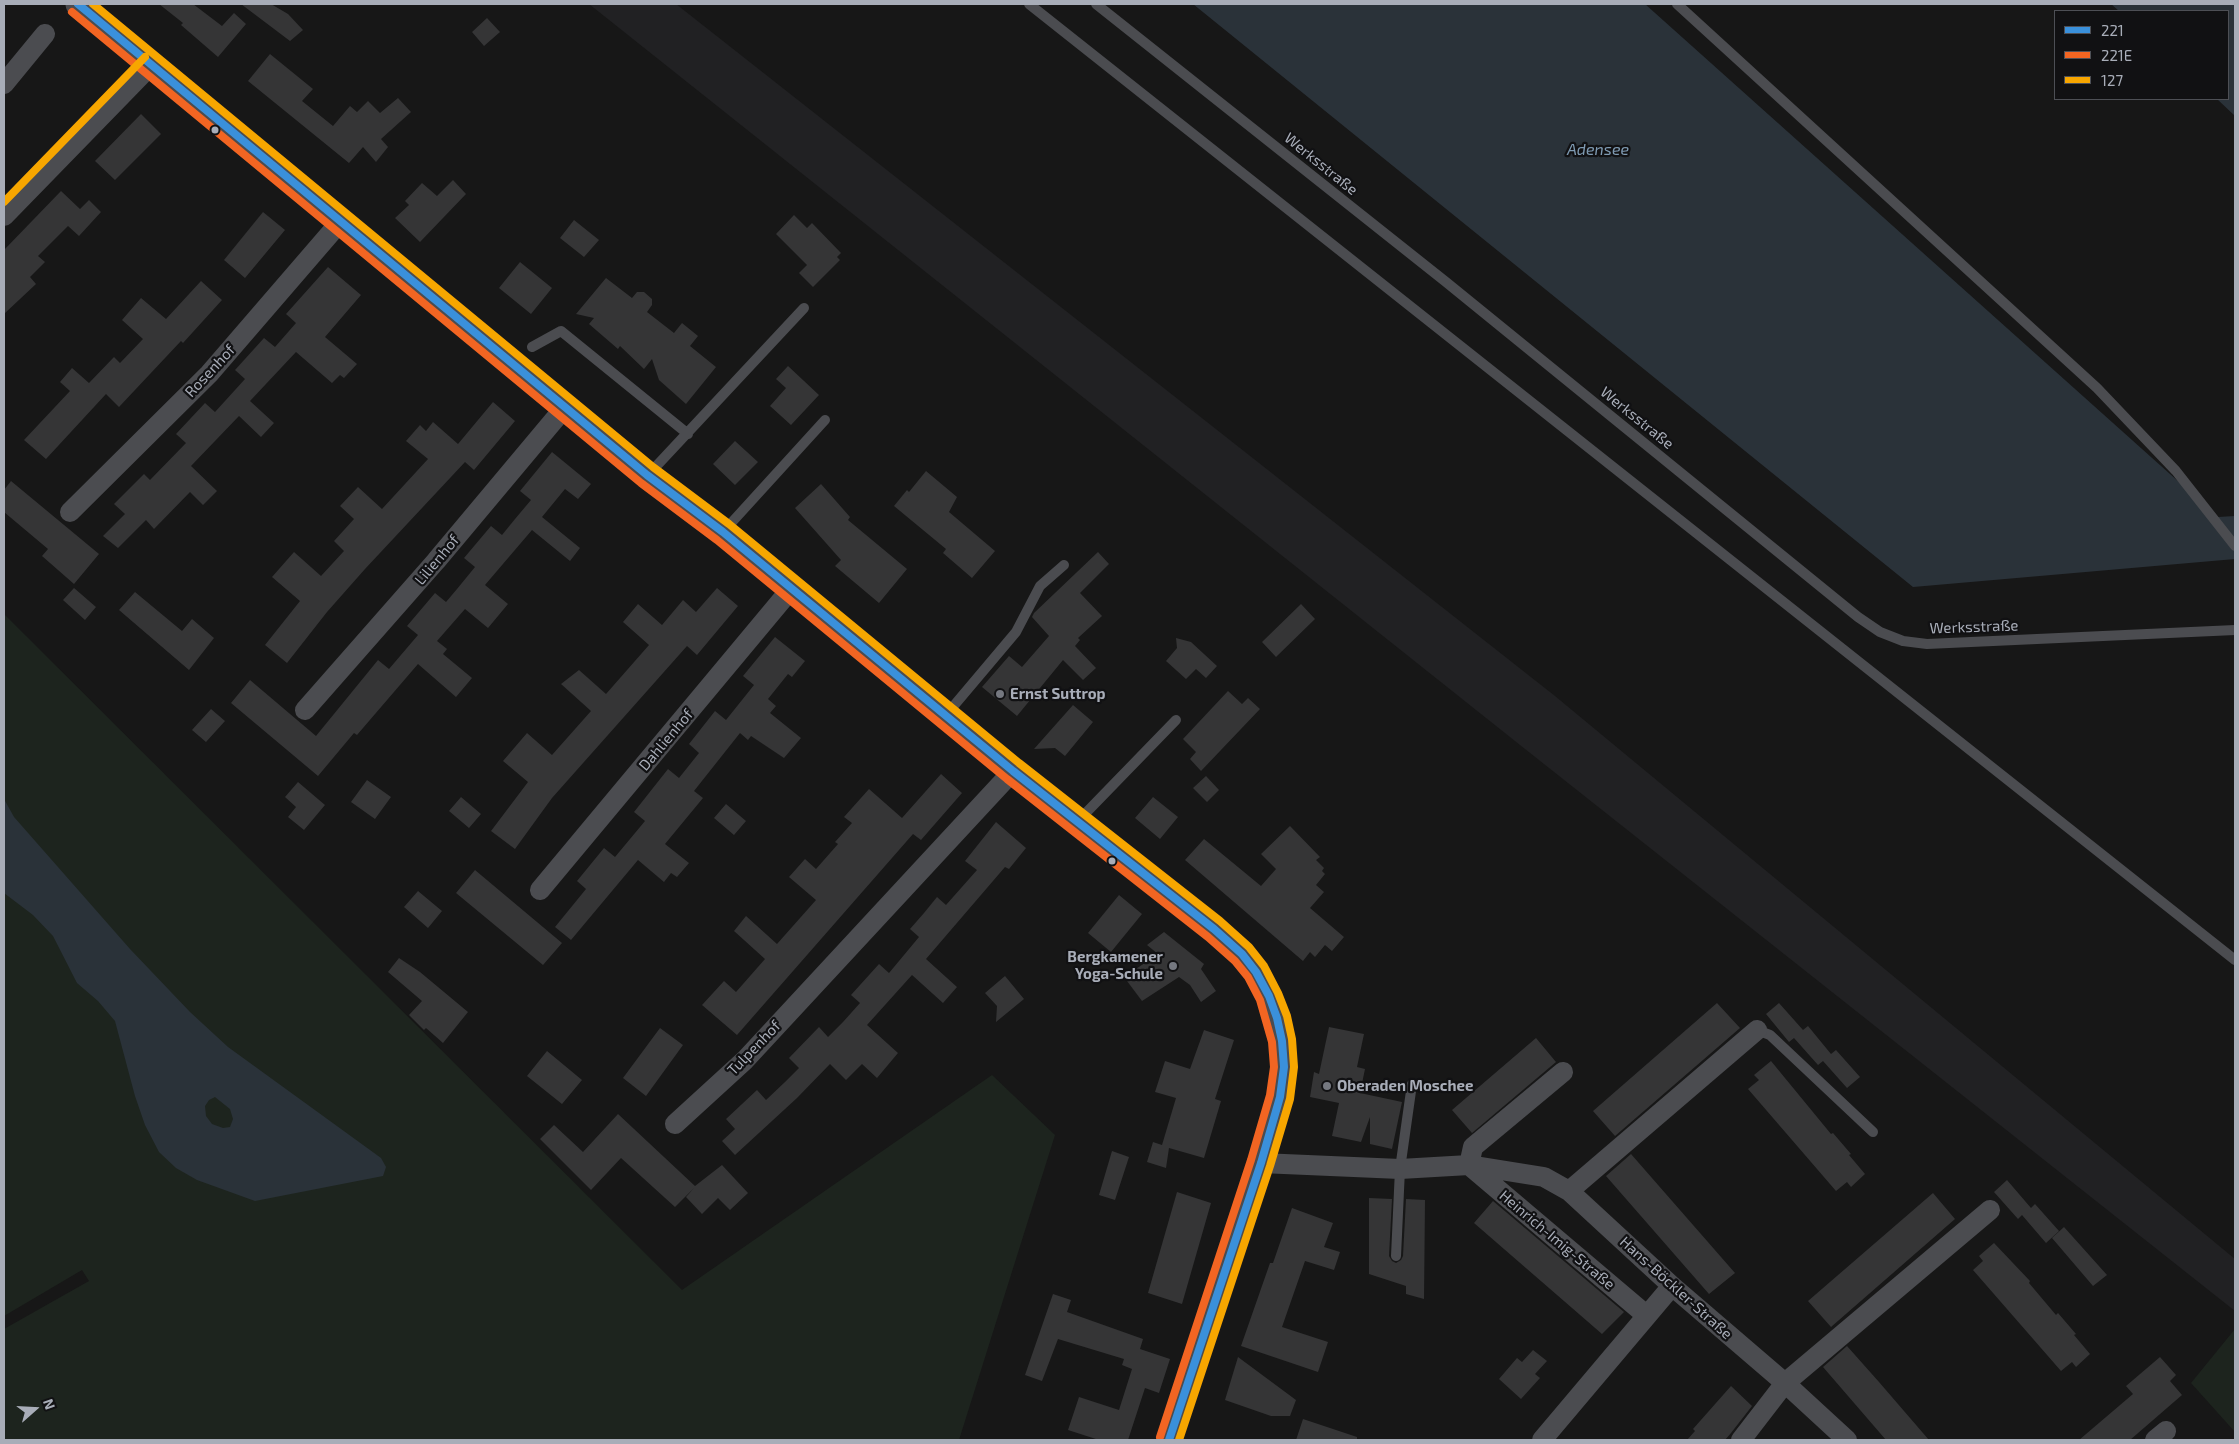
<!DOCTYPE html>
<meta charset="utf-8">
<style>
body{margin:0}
#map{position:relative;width:2239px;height:1444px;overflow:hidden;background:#171717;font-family:"Exo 2",sans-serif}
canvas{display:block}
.frame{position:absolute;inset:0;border:5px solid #a8adb8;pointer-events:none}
.legend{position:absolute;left:2054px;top:10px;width:175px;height:90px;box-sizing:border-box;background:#111113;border:1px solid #4d4f55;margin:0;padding:6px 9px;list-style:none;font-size:15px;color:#a8adb8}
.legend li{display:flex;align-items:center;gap:10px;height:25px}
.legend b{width:25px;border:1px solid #4d4f55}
.north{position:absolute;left:10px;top:1384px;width:50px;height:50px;-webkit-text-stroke:4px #111113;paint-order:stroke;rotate:71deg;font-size:14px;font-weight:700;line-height:20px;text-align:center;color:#a8adb8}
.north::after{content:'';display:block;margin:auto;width:18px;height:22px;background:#a8adb8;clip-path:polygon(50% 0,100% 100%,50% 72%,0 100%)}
</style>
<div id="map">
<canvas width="2239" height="1444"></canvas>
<div class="frame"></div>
<ul class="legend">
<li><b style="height:6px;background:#3a90db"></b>221</li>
<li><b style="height:6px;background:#f26522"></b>221E</li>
<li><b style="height:6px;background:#f7a600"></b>127</li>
</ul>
<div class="north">N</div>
</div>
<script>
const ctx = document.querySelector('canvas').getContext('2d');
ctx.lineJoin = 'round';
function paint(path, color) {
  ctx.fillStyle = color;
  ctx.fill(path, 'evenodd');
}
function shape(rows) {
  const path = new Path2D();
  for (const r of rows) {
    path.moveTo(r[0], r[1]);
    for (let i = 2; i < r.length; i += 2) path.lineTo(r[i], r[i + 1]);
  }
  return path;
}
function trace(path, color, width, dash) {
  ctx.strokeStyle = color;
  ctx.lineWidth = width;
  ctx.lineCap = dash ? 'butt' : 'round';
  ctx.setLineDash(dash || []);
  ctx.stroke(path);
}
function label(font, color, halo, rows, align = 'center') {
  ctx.font = font + ' "Exo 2",sans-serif';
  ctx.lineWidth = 4.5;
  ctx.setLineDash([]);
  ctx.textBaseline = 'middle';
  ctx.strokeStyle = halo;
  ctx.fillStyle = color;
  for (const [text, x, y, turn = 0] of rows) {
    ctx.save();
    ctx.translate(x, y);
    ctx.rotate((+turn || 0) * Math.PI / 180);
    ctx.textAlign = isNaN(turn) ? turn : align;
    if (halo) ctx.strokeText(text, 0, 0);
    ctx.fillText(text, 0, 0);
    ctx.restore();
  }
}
paint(shape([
 [589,4,676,4,1555,696,2235,1259,2235,1311,1520,745]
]), '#212123');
paint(shape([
 [4,614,682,1290,992,1075,1055,1135,959,1440,4,1440,4,1329,89,1281,82,1270,4,1316],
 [2235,1329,2235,1432,2191,1383]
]), '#1d241e');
paint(shape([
 [1193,4,1645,4,2218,517,2235,516,2235,559,1913,587],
 [2111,4,2235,4,2235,116,2217,99,2228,99,2228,11,2119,11],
 [4,799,14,817,130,949,190,1012,228,1047,381,1158,386,1167,383,1176,255,1201,197,1180,176,1168,159,1152,145,1125,135,1096,115,1021,98,1001,77,983,53,936,33,915,4,893],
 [215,1097,230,1109,233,1119,230,1127,223,1128,212,1124,206,1116,205,1106,209,1100]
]), '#2a3239');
paint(shape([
 [159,4,193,4,222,26,234,13,246,24,218,57,181,25,183,23],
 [241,4,271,4,288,14,303,30,290,41],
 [487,18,500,32,484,46,472,32],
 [270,54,313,89,302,101,333,126,350,106,357,112,368,101,380,113,398,98,411,112,381,139,388,147,376,162,363,147,349,163,248,81],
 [141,114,161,134,115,180,95,161],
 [453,180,466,194,420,242,395,218,409,205,405,201,422,183,437,196],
 [61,191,80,209,89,200,101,212,79,236,68,226,38,256,45,262,30,277,36,284,4,314,4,250],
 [263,212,285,230,245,278,224,260],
 [794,215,807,228,812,223,841,253,837,257,840,260,813,287,799,273,807,265,776,234],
 [574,220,599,240,584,257,560,238],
 [520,262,552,288,531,314,499,288],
 [328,267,361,295,325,337,357,364,344,378,340,375,332,383,296,352,250,401,274,423,261,437,239,416,191,466,217,491,203,505,190,492,154,529,146,520,118,548,103,536,125,514,114,504,144,474,150,480,186,443,176,434,205,403,215,412,245,379,235,370,264,338,275,347,296,323,286,314],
 [606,278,632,298,637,292,644,292,652,299,652,305,647,312,674,333,682,323,698,336,690,346,716,367,686,404,659,380,652,359,644,369,620,346,618,349,589,324,594,318,576,314],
 [201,281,222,300,183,343,181,341,119,407,106,394,46,459,24,440,70,391,60,382,72,368,89,383,114,357,120,363,143,339,122,320,141,298,166,319],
 [788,366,819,395,791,425,770,406,786,388,776,379],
 [493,402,515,421,474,470,465,462,365,569,327,612,287,663,265,645,300,601,272,577,294,552,321,576,344,551,334,541,354,519,340,506,358,487,382,509,428,459,406,441,420,425,426,431,433,422,458,444],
 [735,441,758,462,735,485,713,464],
 [552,452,591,484,578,499,565,489,542,517,580,548,570,561,532,530,485,585,508,604,488,628,465,609,437,641,447,649,443,654,472,678,456,697,418,664,357,735,354,733,318,776,231,703,250,680,316,736,378,660,389,669,418,635,407,626,435,593,446,602,457,589,475,567,464,558,491,526,502,535,515,519,531,500,520,491],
 [926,471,957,497,949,512,995,551,972,578,943,553,946,549,894,506,907,490,909,492],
 [11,481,99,554,74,584,42,556,48,549,4,512,4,490],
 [821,484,850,517,848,520,907,569,879,603,835,566,841,560,795,508],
 [1098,552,1109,564,1080,593,1102,616,1078,638,1080,640,1075,646,1096,668,1083,680,1063,660,1017,716,982,687,1009,656,1022,667,1049,636,1032,617,1034,613],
 [74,588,96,607,85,620,63,600],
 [717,588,738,606,697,655,687,646,552,798,515,849,491,831,528,782,503,761,527,733,552,755,591,711,561,684,579,670,606,694,649,645,623,622,638,604,662,625,683,600,696,612],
 [135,592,182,631,192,619,214,638,189,670,119,610],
 [1301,604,1315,619,1276,657,1262,642],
 [775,637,805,661,792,677,788,674,768,699,776,706,770,713,801,738,784,758,751,736,748,740,740,733,694,791,703,798,665,844,689,863,677,877,671,873,664,882,638,860,571,940,555,927,586,889,577,881,604,848,615,857,645,821,634,812,668,769,679,778,699,753,689,744,715,711,726,720,754,685,743,676],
 [1176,638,1191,642,1217,666,1206,678,1196,669,1186,679,1166,661,1177,648],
 [1228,691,1242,704,1248,698,1260,709,1201,771,1190,759,1196,752,1183,739],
 [1073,705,1093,722,1065,756,1055,748,1034,749],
 [211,709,225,721,206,742,192,730],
 [941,774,962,793,921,840,913,834,737,1035,702,1005,724,981,736,992,765,959,734,931,746,916,777,944,816,900,789,877,805,859,816,869,838,844,835,842,852,823,844,817,869,789,902,818],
 [1206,776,1219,790,1207,802,1193,788],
 [367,780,391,797,375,819,351,802],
 [298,782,325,805,304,830,288,817,296,807,285,797],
 [461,797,481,814,469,828,449,811],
 [1153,797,1178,817,1160,839,1135,818],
 [726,804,746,821,734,835,714,818],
 [996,822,1026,848,1009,869,1005,867,926,959,957,987,943,1003,912,975,867,1025,898,1053,877,1078,862,1064,846,1080,830,1064,797,1098,735,1155,722,1141,735,1129,726,1119,757,1090,766,1100,785,1082,799,1068,789,1058,819,1027,828,1037,843,1022,860,1003,851,995,879,964,889,973,919,937,910,929,924,913,937,897,946,905,977,870,965,861],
 [1290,826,1320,857,1316,860,1324,868,1322,871,1325,874,1316,885,1324,892,1310,908,1344,937,1332,951,1325,945,1315,957,1310,952,1303,961,1185,860,1204,839,1261,886,1276,869,1261,854],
 [475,870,562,943,543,965,456,893],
 [418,891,442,911,428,928,404,907],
 [1119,895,1142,914,1111,952,1088,933],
 [1164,932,1204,964,1201,969,1216,991,1201,1002,1190,985,1179,977,1142,1001,1124,977,1158,954,1147,945],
 [399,958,420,972,468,1012,443,1043,426,1028,424,1030,409,1015,422,1001,388,972],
 [1005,976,1024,999,996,1022,997,1006,985,993],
 [1717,1003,1740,1028,1615,1136,1593,1111],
 [1779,1003,1803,1030,1808,1026,1831,1054,1836,1050,1860,1077,1847,1088,1823,1061,1818,1065,1794,1038,1789,1042,1766,1014],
 [1329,1027,1364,1034,1357,1067,1365,1069,1360,1093,1402,1102,1392,1149,1370,1144,1370,1117,1361,1142,1332,1136,1339,1103,1310,1097,1314,1072,1319,1074],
 [660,1028,683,1045,646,1096,623,1078],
 [1204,1030,1234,1040,1215,1099,1221,1101,1204,1158,1169,1148,1166,1168,1147,1162,1153,1142,1162,1145,1176,1098,1155,1092,1165,1061,1190,1069],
 [1536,1038,1556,1062,1472,1133,1452,1110],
 [547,1051,582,1080,562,1104,527,1076],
 [1771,1061,1831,1134,1833,1133,1851,1154,1849,1155,1865,1174,1851,1187,1847,1182,1836,1191,1748,1089,1759,1080,1754,1075],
 [618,1114,695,1186,722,1165,748,1193,730,1210,718,1198,702,1214,686,1197,694,1188,675,1207,621,1158,591,1190,540,1139,554,1125,583,1152],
 [1112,1151,1129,1157,1115,1200,1099,1195],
 [1631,1154,1735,1273,1709,1294,1606,1176],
 [2007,1180,2031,1208,2035,1204,2059,1231,2046,1243,2022,1215,2018,1219,1994,1192],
 [1177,1192,1211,1203,1182,1304,1148,1293],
 [1933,1193,1955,1219,1831,1327,1808,1301],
 [1369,1198,1392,1199,1389,1256,1392,1261,1396,1263,1401,1260,1403,1256,1406,1199,1425,1200,1424,1299,1406,1294,1406,1286,1369,1274],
 [1493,1201,1624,1312,1602,1334,1474,1223],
 [1292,1208,1333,1223,1324,1247,1340,1252,1334,1270,1305,1261,1282,1327,1328,1342,1318,1372,1241,1346,1270,1263,1273,1263],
 [2064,1227,2107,1275,2093,1286,2052,1238],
 [1994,1243,2030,1281,2029,1283,2056,1315,2058,1313,2076,1334,2074,1335,2090,1354,2076,1367,2072,1362,2061,1371,1973,1270,1983,1261,1979,1256],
 [1053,1294,1071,1300,1067,1312,1143,1339,1140,1349,1170,1359,1159,1393,1145,1388,1128,1440,1099,1440,1068,1430,1079,1397,1119,1410,1132,1369,1122,1365,1124,1359,1058,1339,1042,1381,1025,1375],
 [1847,1346,1879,1382,1929,1440,1886,1440,1823,1367],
 [1533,1350,1547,1361,1535,1374,1540,1378,1521,1399,1499,1379,1517,1358,1522,1362],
 [1238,1357,1296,1400,1290,1416,1271,1416,1225,1400],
 [2160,1357,2176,1375,2170,1381,2182,1395,2130,1440,2079,1440,2133,1394,2126,1386],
 [1731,1386,1752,1406,1731,1433,1725,1440,1687,1440,1695,1431,1693,1429],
 [1303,1419,1357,1437,1357,1440,1296,1440]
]), '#353536');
trace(shape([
 [1029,4,2235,960],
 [1096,4,1446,282,1858,617,1880,632,1903,641,1927,644,2235,630],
 [1677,4,2097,388,2176,471,2235,546],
 [532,347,561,331,688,434],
 [648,475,804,308],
 [723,532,825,420],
 [946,715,1016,632,1040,586,1064,565],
 [1078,821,1176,720],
 [1757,1030,1770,1035,1873,1132],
 [1396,1256,1400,1169,1412,1084]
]), '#4b4c50', 10);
trace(shape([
 [4,84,45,34],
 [4,216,152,64],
 [70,512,209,374,341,221],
 [305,710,436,561,565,407],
 [540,890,791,589],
 [675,1124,745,1060,1013,771],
 [1261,1163,1400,1169,1469,1165,1544,1177,1569,1191,1672,1286,1785,1383,1847,1440],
 [1469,1165,1646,1315],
 [1469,1165,1473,1147,1563,1072],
 [1569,1191,1757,1030],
 [1542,1440,1672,1286],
 [1741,1440,1785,1383,1990,1210],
 [2155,1440,2166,1431]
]), '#4b4c50', 20);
trace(shape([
 [78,4,647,475,723,532,1013,771,1214,929,1242,954,1256,972,1269,996,1277,1018,1282,1041,1284,1067,1280,1097,1261,1163,1169,1440]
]), '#4b4c50', 25);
trace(shape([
 [78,4,647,475,723,532,1013,771,1214,929,1242,954,1256,972,1269,996,1277,1018,1282,1041,1284,1067,1280,1097,1261,1163,1169,1440]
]), '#3a90db', 8);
trace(shape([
 [72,12,641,483,717,540,1007,779,1208,937,1235,961,1248,977,1260,1000,1272,1042,1274,1067,1270,1095,1251,1160,1160,1437]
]), '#f26522', 8);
trace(shape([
 [93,4,653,467,729,524,1019,763,1220,921,1249,947,1264,966,1278,993,1287,1016,1292,1039,1294,1067,1290,1099,1270,1166,1179,1440],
 [4,202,145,57]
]), '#f7a600', 8);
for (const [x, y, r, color] of [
 [215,130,4.5,"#a8adb8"],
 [1000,694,5,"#757880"],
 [1112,861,4.5,"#a8adb8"],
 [1173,966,5,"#757880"],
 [1327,1086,5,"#757880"]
]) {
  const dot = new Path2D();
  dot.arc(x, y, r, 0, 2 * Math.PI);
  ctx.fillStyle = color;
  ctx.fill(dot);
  trace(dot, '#111113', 2);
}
label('15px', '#a8adb8', '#111113', [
 ["Werksstraße",1321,164,39],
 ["Rosenhof",210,371,-47],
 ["Werksstraße",1637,418,39],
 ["Lilienhof",437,560,-50],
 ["Werksstraße",1974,627,-2],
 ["Dahlienhof",666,740,-50],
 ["Tulpenhof",754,1048,-46],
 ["Heinrich-Imig-Straße",1557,1240,40],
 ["Hans-Böckler-Straße",1676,1288,42]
]);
label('bold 15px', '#a8adb8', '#111113', [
 ["Ernst Suttrop",1010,694],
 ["Bergkamener",1163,957,"right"],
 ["Yoga-Schule",1163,974,"right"],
 ["Oberaden Moschee",1337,1086]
], 'left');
label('italic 16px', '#7f9bb3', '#111113', [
 ["Adensee",1598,150]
]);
</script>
